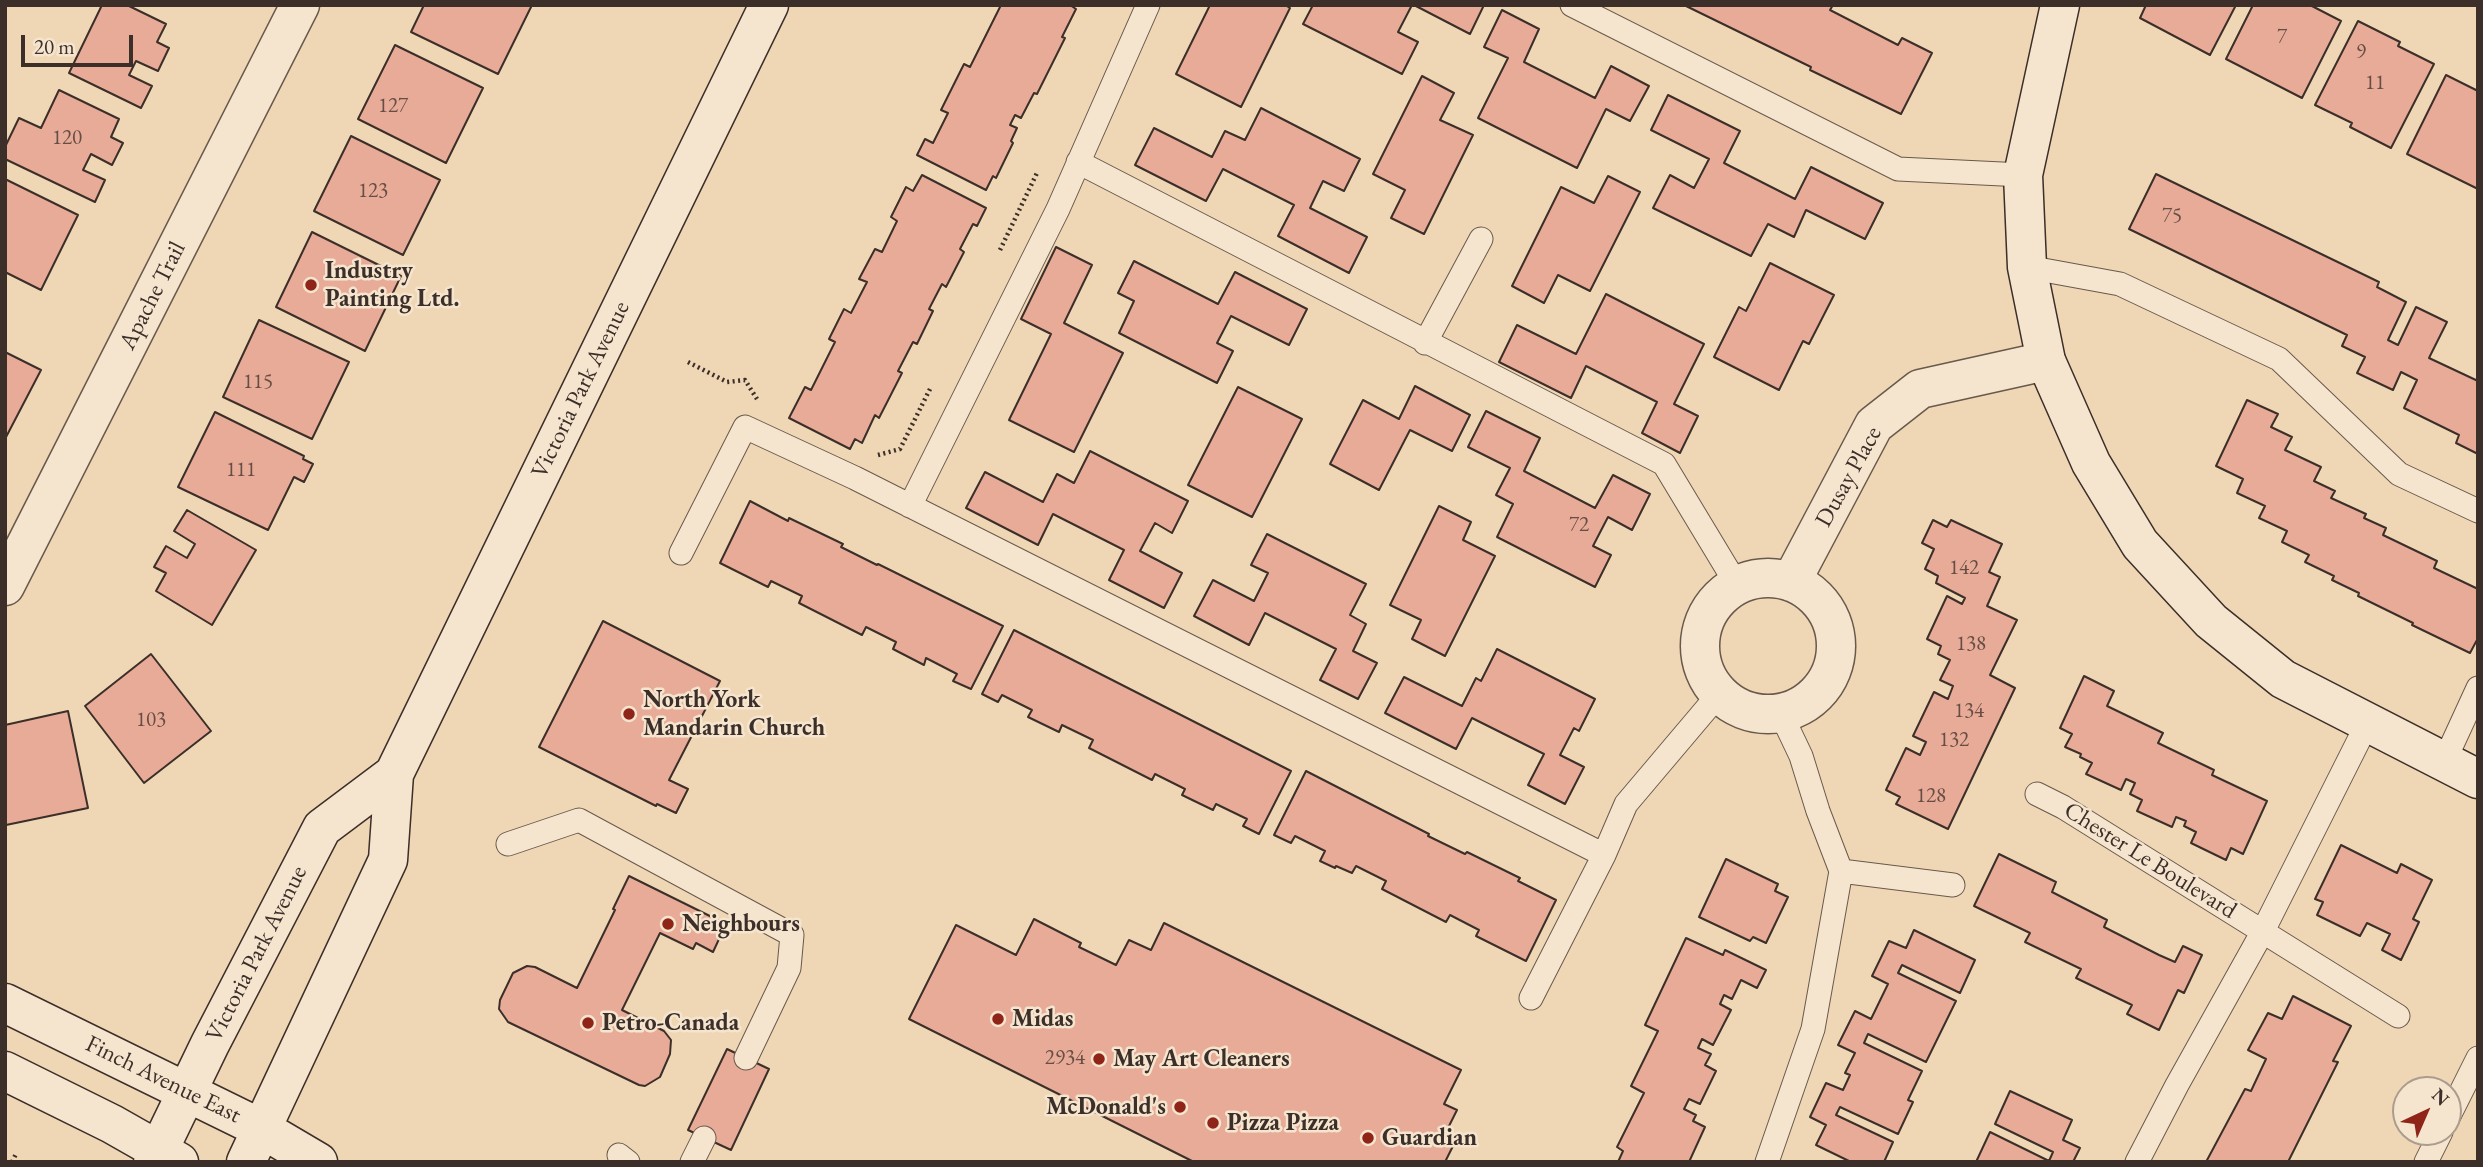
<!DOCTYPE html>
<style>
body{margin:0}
#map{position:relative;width:2483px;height:1167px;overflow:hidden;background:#efd7b5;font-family:"EB Garamond",serif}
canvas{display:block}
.frame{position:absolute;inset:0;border:7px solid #3c2f29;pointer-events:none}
.north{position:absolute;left:2392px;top:1076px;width:70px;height:70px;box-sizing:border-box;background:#f5e5cf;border:2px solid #ab9c8d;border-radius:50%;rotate:44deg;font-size:19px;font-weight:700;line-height:28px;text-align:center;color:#3c2f29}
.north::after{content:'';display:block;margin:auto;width:24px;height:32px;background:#8f2418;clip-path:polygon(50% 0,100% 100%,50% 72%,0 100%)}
.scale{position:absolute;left:21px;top:35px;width:112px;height:32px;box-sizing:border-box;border:4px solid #3c2f29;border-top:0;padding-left:9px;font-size:21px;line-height:24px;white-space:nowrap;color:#3c2f29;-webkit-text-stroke:5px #f5e5cf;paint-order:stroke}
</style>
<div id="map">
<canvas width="2483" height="1167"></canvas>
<div class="frame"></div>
<div class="north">N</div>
<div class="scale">20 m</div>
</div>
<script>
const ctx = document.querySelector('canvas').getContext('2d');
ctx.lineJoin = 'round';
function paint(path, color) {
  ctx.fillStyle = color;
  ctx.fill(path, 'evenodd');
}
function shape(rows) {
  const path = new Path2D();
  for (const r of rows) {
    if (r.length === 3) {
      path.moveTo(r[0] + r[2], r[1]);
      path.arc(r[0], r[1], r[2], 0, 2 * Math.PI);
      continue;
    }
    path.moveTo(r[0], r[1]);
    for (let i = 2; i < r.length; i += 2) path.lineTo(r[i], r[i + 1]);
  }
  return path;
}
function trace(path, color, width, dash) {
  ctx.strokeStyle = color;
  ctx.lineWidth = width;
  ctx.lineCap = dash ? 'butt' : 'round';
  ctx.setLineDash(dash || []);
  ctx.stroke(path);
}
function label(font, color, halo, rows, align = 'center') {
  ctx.font = font + ' "EB Garamond",serif';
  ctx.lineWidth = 5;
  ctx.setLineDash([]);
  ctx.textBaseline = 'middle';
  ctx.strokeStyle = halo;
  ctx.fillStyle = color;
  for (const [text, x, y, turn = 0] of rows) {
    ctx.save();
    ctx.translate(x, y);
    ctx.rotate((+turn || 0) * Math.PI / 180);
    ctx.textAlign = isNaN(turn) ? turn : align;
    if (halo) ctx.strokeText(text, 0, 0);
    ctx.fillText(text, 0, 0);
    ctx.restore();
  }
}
const building = shape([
 [102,5,127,5,166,24,157,42,169,48,158,71,136,61,129,75,152,86,141,108,69,73,102,5],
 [424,5,532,5,498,74,411,32,424,5],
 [1001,5,1070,5,1076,9,1062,37,1065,38,1037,94,1034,93,1021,118,1015,115,1010,125,1017,128,1011,141,1013,143,996,178,993,176,986,190,917,155,925,139,933,143,948,113,941,110,964,64,970,67,1001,5],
 [1210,5,1285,5,1290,8,1241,107,1176,74,1210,5],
 [1313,5,1412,5,1398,32,1418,42,1402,74,1303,24,1313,5],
 [1414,5,1484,5,1470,34,1414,5],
 [1684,5,1833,5,1830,10,1898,45,1902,38,1932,53,1901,114,1810,70,1811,67,1684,5],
 [2146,5,2236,5,2210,55,2140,18,2146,5],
 [2253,5,2310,5,2341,21,2302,98,2226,59,2253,5],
 [1502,10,1539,29,1524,62,1595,98,1611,66,1649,86,1630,121,1606,109,1577,168,1478,118,1508,58,1484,47,1502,10],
 [2358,21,2400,42,2398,46,2434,64,2391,148,2350,127,2352,123,2315,105,2358,21],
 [395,45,483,88,446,163,358,119,395,45],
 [2446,75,2478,91,2478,189,2407,154,2446,75],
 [1422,76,1454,93,1440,120,1473,135,1424,234,1391,218,1405,190,1373,174,1422,76],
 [59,90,119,119,111,137,123,143,112,165,91,154,83,170,105,180,95,202,5,159,5,147,19,118,41,128,59,90],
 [1668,95,1740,131,1724,163,1795,199,1811,167,1883,203,1865,239,1806,210,1794,237,1768,224,1751,256,1653,208,1670,175,1694,188,1709,159,1651,130,1668,95],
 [1261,108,1360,159,1344,191,1323,181,1310,208,1367,237,1349,273,1278,236,1294,205,1223,169,1206,201,1135,165,1154,128,1212,157,1225,131,1245,140,1261,108],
 [351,136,440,180,403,255,314,211,351,136],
 [2156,174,2379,282,2377,287,2406,302,2388,340,2398,345,2416,307,2447,322,2429,358,2478,381,2478,454,2456,443,2459,435,2404,408,2417,380,2401,372,2393,390,2357,373,2365,357,2342,346,2347,335,2129,229,2156,174],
 [922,175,986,208,977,226,973,224,960,249,964,252,946,287,942,284,929,309,933,311,917,344,913,342,898,371,902,373,879,418,875,415,862,443,855,439,850,449,789,418,805,387,811,390,835,342,829,339,844,309,851,313,867,282,859,279,875,249,882,252,897,221,891,217,906,187,913,191,922,175],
 [1608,176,1640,192,1590,291,1558,275,1544,303,1512,286,1561,187,1594,203,1608,176],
 [5,179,78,215,41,290,5,272,5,179],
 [312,232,401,276,365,351,276,307,312,232],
 [1056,247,1092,265,1064,323,1123,353,1074,452,1009,420,1051,334,1021,319,1056,247],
 [1134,261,1218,304,1235,272,1307,309,1289,345,1231,316,1217,343,1233,351,1217,383,1119,333,1134,301,1118,293,1134,261],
 [1770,263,1834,295,1809,344,1803,341,1779,390,1714,357,1739,307,1746,311,1770,263],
 [1606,294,1704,344,1674,404,1698,416,1680,453,1642,433,1657,402,1586,366,1571,398,1499,362,1517,325,1576,354,1606,294],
 [259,320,349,362,312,439,223,397,259,320],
 [5,352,41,370,5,439,5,352],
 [1415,386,1470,415,1452,451,1410,430,1379,490,1330,464,1363,400,1399,419,1415,386],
 [1238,387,1302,419,1252,517,1188,485,1238,387],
 [2247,400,2278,414,2271,427,2292,437,2285,450,2321,467,2314,481,2335,491,2331,498,2366,514,2364,518,2386,528,2383,535,2437,561,2434,568,2478,589,2478,638,2470,653,2412,625,2413,623,2358,596,2359,593,2332,580,2334,576,2305,562,2309,555,2282,542,2287,531,2259,518,2265,506,2237,493,2243,479,2216,466,2247,400],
 [1486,411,1540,438,1524,471,1595,508,1613,475,1650,494,1632,530,1608,517,1593,546,1611,555,1595,587,1497,537,1513,504,1496,495,1510,468,1468,447,1486,411],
 [215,412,304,456,303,459,313,464,304,482,294,477,268,530,178,487,215,412],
 [1090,451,1188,501,1172,533,1155,523,1140,551,1182,573,1164,608,1109,580,1124,550,1053,514,1038,545,966,508,985,472,1043,502,1057,474,1074,483,1090,451],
 [750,501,788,521,789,518,843,544,841,547,877,565,878,564,1003,626,971,689,953,681,957,674,926,658,924,665,893,649,896,642,866,627,862,635,799,603,802,596,771,581,768,587,720,563,750,501],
 [1439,506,1471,522,1463,540,1495,556,1445,656,1412,639,1421,620,1390,605,1439,506],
 [187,510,256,550,212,625,156,591,166,573,154,567,166,546,187,558,195,544,174,531,187,510],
 [1933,520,1947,527,1951,520,2002,544,1989,572,2000,577,1987,606,2017,620,1990,675,2015,688,1948,829,1896,804,1900,797,1886,790,1906,748,1920,755,1926,742,1913,736,1934,692,1948,699,1953,686,1940,680,1950,660,1938,654,1941,646,1927,639,1947,596,1962,604,1965,598,1936,583,1938,576,1925,569,1934,549,1922,543,1933,520],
 [1267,534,1366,584,1350,615,1366,624,1353,651,1377,663,1358,699,1320,680,1336,649,1265,613,1249,645,1194,616,1213,580,1254,601,1268,573,1251,565,1267,534],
 [603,621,720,681,669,780,688,789,676,813,657,804,656,806,539,747,603,621],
 [1014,630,1291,771,1259,834,1243,826,1247,819,1216,804,1213,810,1182,795,1185,789,1155,774,1152,780,1089,748,1093,740,1062,725,1059,732,1028,717,1032,710,1002,695,998,702,982,694,1014,630],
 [1497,649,1595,699,1579,731,1574,728,1560,755,1584,767,1565,804,1528,785,1544,754,1472,718,1456,749,1385,713,1404,677,1462,706,1476,678,1481,681,1497,649],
 [151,654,211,731,144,783,85,706,151,654],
 [2084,676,2114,691,2107,706,2163,733,2158,743,2214,770,2212,775,2267,801,2243,854,2231,848,2226,860,2191,843,2196,832,2184,826,2186,821,2176,817,2172,827,2137,811,2142,800,2130,794,2135,783,2126,779,2121,790,2086,774,2092,763,2080,757,2081,754,2065,747,2072,734,2060,728,2084,676],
 [68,711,88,808,6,825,5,725,68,711],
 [1306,771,1429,834,1428,836,1465,854,1467,852,1520,878,1518,881,1556,900,1526,961,1476,936,1479,930,1450,915,1446,922,1382,889,1386,881,1356,866,1352,873,1336,866,1335,868,1320,861,1325,851,1295,836,1291,843,1274,835,1306,771],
 [2341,845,2397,873,2401,864,2432,880,2413,919,2419,922,2401,960,2382,950,2390,934,2367,923,2360,936,2317,915,2323,902,2315,899,2341,845],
 [1999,854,2056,882,2052,892,2107,920,2104,927,2159,955,2175,962,2183,946,2202,955,2184,993,2178,990,2159,1030,2127,1014,2132,1005,2076,978,2081,969,2025,942,2030,933,1974,906,1999,854],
 [1726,859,1778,884,1775,891,1788,897,1766,943,1753,937,1750,941,1699,917,1726,859],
 [629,876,726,924,713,952,696,943,693,949,660,933,622,1010,664,1031,671,1040,670,1054,660,1077,645,1086,639,1085,508,1022,499,1009,500,1000,513,973,527,966,535,967,577,988,615,910,613,909,629,876],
 [1034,919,1081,943,1079,947,1116,965,1129,940,1151,950,1164,923,1461,1070,1444,1104,1457,1110,1445,1134,1456,1140,1445,1162,1194,1162,909,1019,956,925,1016,955,1034,919],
 [1914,930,1975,960,1960,993,1902,965,1898,973,1956,1001,1926,1062,1868,1034,1864,1043,1922,1071,1908,1100,1913,1102,1898,1134,1840,1107,1836,1115,1893,1142,1884,1162,1851,1162,1816,1145,1826,1125,1810,1117,1826,1083,1843,1090,1850,1075,1845,1073,1855,1053,1838,1045,1855,1011,1871,1019,1888,984,1872,976,1889,941,1906,948,1914,930],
 [1686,938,1723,955,1725,950,1766,970,1757,988,1741,980,1732,999,1724,995,1720,1004,1731,1010,1713,1045,1702,1039,1698,1048,1711,1054,1705,1065,1716,1071,1700,1104,1689,1099,1684,1109,1696,1115,1693,1121,1705,1127,1689,1162,1618,1162,1623,1151,1617,1147,1644,1093,1631,1086,1658,1031,1645,1025,1686,938],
 [2293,996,2351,1026,2333,1061,2338,1062,2288,1162,2206,1162,2245,1089,2251,1091,2266,1059,2248,1050,2268,1013,2282,1019,2293,996],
 [727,1049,769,1069,731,1150,688,1130,727,1049],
 [2010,1091,2072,1120,2063,1140,2080,1148,2073,1162,1976,1162,1990,1132,2049,1161,2053,1152,1995,1124,2010,1091]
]);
paint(building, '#e7ab98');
trace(building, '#3c2f29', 2);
const lane = shape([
 [1572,5,1898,169,2023,175],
 [1078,162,1664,464,1737,585],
 [2027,267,2120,284,2279,359,2399,474,2478,511],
 [1425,343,1481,239],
 [910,506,1058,209,1148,5],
 [681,553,745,427,855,478,1604,855,1626,804,1719,694],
 [1781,714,1801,756,1818,811,1841,871,1953,885],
 [2444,762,2478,688],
 [2037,794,2063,807,2398,1016],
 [508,844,579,820,792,935,789,968,746,1058],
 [1531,998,1604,855],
 [2448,1118,2478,1058],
 [619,1155,628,1162],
 [692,1162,704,1138],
 [1767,1162,1813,1029,1841,871],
 [2137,1162,2177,1085,2263,931,2367,724],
 [2426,1162,2441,1132]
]);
const street = shape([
 [1768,646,68],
 [1791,582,1874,425,1920,389,2046,361],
 [5,586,300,5]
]);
const secondary = shape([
 [2060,5,2023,175,2027,267,2046,361,2091,463,2140,544,2211,621,2283,679,2478,779],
 [5,1003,262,1129,318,1162],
 [5,1071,112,1124,179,1162],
 [153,1162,210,1044,322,828,394,774],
 [246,1162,388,860,394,774,769,5]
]);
trace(lane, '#69594c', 25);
trace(street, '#69594c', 41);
trace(secondary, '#3c2f29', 41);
trace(shape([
 [1000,250,1037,173],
 [688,362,727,382,745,380,757,399],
 [878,455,900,449,930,389],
 [12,1162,16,1154]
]), '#3c2f29', 4.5, [2, 3.5]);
trace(lane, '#f5e5cf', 23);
trace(street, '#f5e5cf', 38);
trace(secondary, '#f5e5cf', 38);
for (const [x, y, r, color] of [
 [311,285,7,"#8f2418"],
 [629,714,7,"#8f2418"],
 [668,924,7,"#8f2418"],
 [998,1019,7,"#8f2418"],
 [588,1023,7,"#8f2418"],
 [1099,1059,7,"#8f2418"],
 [1180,1107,7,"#8f2418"],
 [1213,1123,7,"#8f2418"],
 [1368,1138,7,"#8f2418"]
]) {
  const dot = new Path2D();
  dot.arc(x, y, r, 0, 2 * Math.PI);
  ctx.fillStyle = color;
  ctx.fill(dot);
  trace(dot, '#f5e5cf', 2.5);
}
label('21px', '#674e45', null, [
 ["7",2282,37],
 ["9",2361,52],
 ["11",2375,83],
 ["127",393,106],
 ["120",67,138],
 ["123",373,191],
 ["75",2172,216],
 ["115",258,382],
 ["111",241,470],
 ["72",1579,525],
 ["142",1964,568],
 ["138",1971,644],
 ["134",1969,711],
 ["103",151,720],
 ["132",1954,740],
 ["128",1931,796],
 ["2934",1065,1058]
]);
label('bold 24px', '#3c2f29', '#f5e5cf', [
 ["Industry",325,271],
 ["Painting Ltd.",325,299],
 ["North York",643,700],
 ["Mandarin Church",643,728],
 ["Neighbours",682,924],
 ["Midas",1012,1019],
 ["Petro-Canada",602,1023],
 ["May Art Cleaners",1113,1059],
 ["McDonald's",1166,1107,"right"],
 ["Pizza Pizza",1227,1123],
 ["Guardian",1382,1138]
], 'left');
label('24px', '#3c2f29', '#f5e5cf', [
 ["Apache Trail",153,296,-63],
 ["Victoria Park Avenue",581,390,-64],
 ["Dusay Place",1849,477,-61],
 ["Chester Le Boulevard",2150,861,32],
 ["Victoria Park Avenue",257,954,-63],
 ["Finch Avenue East",163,1080,26]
]);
</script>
